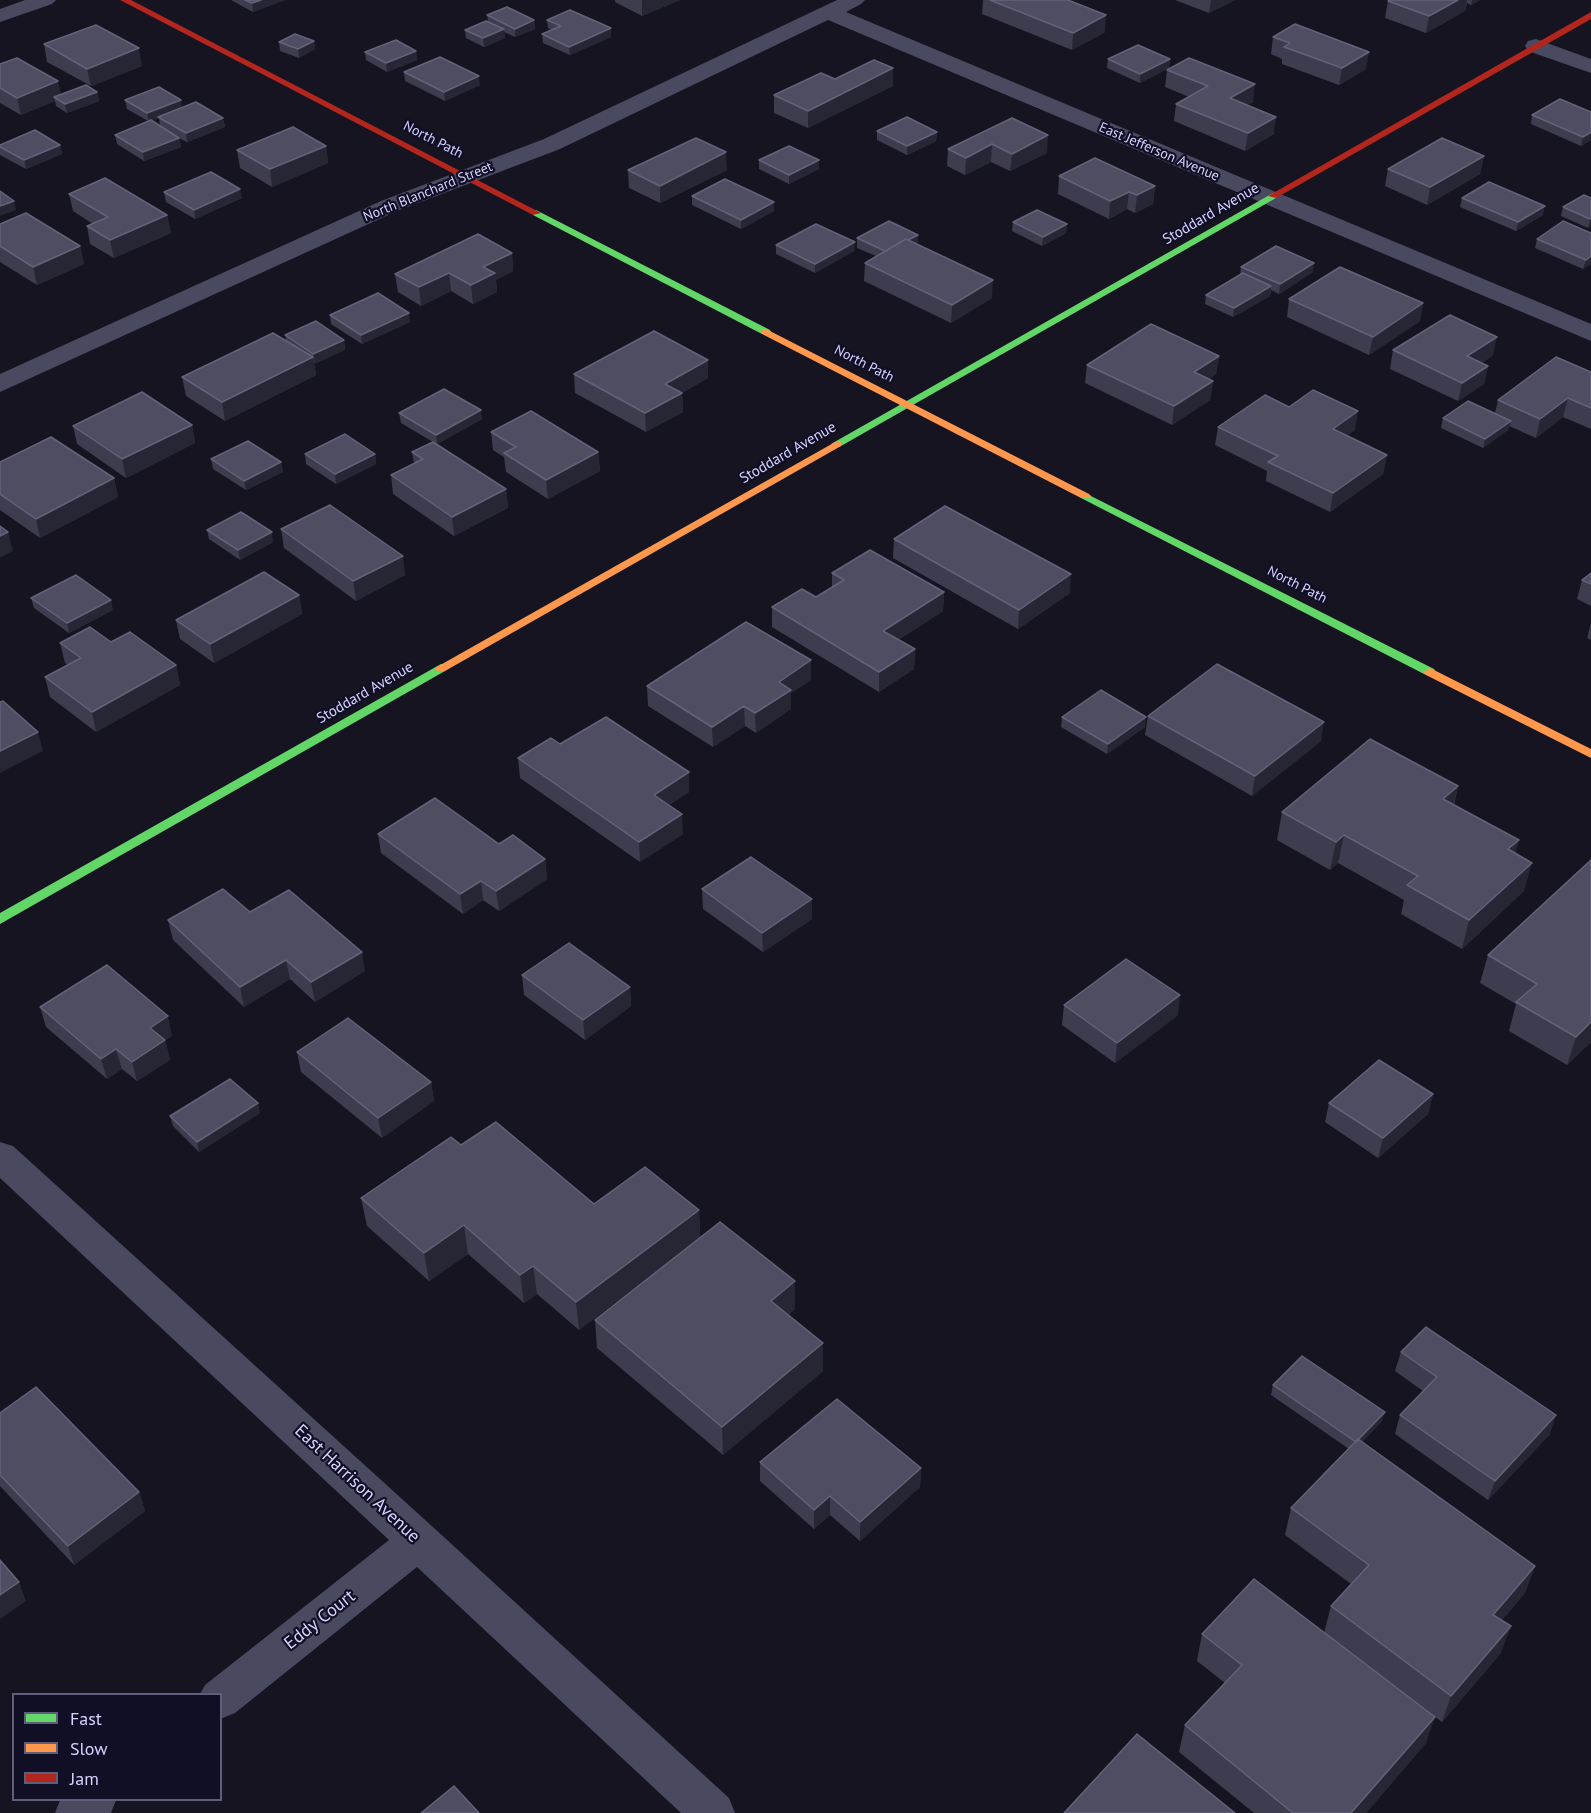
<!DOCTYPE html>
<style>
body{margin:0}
#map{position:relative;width:1591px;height:1813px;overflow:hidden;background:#151420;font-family:"PT Sans",sans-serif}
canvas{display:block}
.legend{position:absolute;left:12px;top:1693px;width:210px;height:108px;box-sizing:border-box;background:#110f25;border:2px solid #5f5d7c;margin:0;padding:8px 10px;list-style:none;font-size:18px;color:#d5d3fe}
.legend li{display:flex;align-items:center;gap:12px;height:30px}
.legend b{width:30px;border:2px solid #5f5d7c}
</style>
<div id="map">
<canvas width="1591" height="1813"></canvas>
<ul class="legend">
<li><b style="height:8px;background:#63d668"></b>Fast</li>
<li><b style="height:8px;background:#ff974d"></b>Slow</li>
<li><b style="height:8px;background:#b3261e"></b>Jam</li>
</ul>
</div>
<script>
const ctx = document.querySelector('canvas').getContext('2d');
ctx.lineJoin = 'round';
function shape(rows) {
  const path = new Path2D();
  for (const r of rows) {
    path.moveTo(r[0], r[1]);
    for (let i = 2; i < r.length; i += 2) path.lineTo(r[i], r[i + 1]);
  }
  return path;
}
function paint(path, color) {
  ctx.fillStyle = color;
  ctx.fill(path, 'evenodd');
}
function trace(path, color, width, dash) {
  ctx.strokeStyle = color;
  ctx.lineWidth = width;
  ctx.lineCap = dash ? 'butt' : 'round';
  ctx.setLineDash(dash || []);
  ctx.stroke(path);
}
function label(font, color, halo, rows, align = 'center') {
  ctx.font = font + ' "PT Sans",sans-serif';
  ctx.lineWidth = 4.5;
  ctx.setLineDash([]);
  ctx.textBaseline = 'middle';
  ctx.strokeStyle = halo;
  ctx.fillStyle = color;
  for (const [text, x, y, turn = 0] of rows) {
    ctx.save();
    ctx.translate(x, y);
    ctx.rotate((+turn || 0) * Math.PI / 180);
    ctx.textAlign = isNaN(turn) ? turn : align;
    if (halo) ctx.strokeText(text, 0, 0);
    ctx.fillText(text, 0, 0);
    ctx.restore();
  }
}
paint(shape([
 [25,0,56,0,52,4,0,22,0,9,25,0],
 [837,0,865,0,861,4,846,12,1591,324,1591,341,828,20,560,149,397,211,0,392,0,374,381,201,544,139,837,0],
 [1536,39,1591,59,1591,73,1528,51,1525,46,1528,41,1536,39],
 [0,1142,13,1146,434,1528,729,1798,735,1813,681,1813,417,1567,235,1713,220,1719,220,1694,200,1694,205,1685,389,1540,0,1178,0,1142],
 [60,1800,116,1800,111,1813,55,1813,60,1800]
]), '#494a60');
paint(shape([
 [1273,193,1278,196,1276,198,841,446,837,447,831,444,1273,193],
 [536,210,770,330,771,332,770,334,762,334,533,215,533,211,536,210],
 [1085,493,1434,669,1436,672,1434,675,1426,675,1081,498,1081,494,1085,493],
 [441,664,445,665,447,668,445,671,0,924,0,913,441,664]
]), '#63d668');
paint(shape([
 [766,329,1089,494,1091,496,1089,498,1081,498,762,334,762,330,766,329],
 [837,441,841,442,841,446,445,671,437,671,435,668,837,441],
 [1430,668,1591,749,1591,758,1426,675,1424,672,1430,668]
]), '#ff974d');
paint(shape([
 [120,0,131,0,541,213,533,215,120,0],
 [1591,12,1591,19,1276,198,1268,196,1591,12]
]), '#b3261e');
paint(shape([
 [231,0,285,0,253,12],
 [615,0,680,0,642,16,615,2],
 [983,0,1068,0,1105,32,1072,50,982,14],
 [1175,0,1235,0,1209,13],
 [1390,0,1480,0,1471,5,1467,3,1465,11,1426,33,1385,18,1388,1],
 [487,15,534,20,535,29,515,37,504,32,505,38,484,47,466,38,465,30,488,21],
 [547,20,611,37,570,55,543,43,542,34,551,30,548,28],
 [1273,37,1366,69,1339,85,1282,64,1282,59,1271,54],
 [314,41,315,49,299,58,280,51,279,42],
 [44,44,142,66,91,86,47,62],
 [416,51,417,60,387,72,366,60,365,52],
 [1108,59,1170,59,1169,68,1140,83,1107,68],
 [0,64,61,94,97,92,99,101,67,113,56,106,55,101,21,115,0,103],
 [893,68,893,86,808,128,774,113,774,95,835,79],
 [1167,70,1253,102,1247,105,1274,134,1245,151,1174,121,1176,104,1189,97,1165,87],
 [404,72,480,85,445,101,405,81],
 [125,100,182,108,223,118,225,127,187,142,179,138,181,147,144,161,117,144,115,135,148,121,127,109],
 [159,118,160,126,152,121],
 [1591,112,1591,140,1581,146,1531,124,1532,115],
 [1012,118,1047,153,1010,171,991,162,965,175,947,166,948,149],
 [877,131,937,132,936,141,907,155,877,140],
 [0,145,60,145,62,154,26,169,0,155],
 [326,146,328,163,272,187,240,168,237,150],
 [1484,156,1480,174,1427,205,1385,186,1388,169],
 [759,160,819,169,789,184,759,169],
 [628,170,727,170,660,203,629,188],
 [1059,176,1155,186,1153,204,1135,213,1127,209,1109,219,1058,194],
 [164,192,242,198,195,219,166,202],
 [69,194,167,215,171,233,114,258,90,244,87,226,93,224,73,211],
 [692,196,774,211,741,229,692,205],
 [1462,198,1543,215,1516,231,1460,207],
 [1591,198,1591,226,1588,228,1561,216,1563,207],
 [1013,222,1067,224,1066,233,1042,246,1012,231],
 [0,224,80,246,84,264,37,285,0,262],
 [1591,233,1591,264,1583,269,1535,248,1537,239],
 [857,238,918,244,917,244,992,298,951,323,864,281,865,263,876,256,857,248],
 [776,245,854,251,815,273,776,254],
 [512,253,513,271,496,280,497,292,473,304,451,291,421,306,398,292,395,274],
 [1241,267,1313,272,1279,294,1271,290,1270,296,1233,317,1205,304,1206,295,1240,275],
 [1289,299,1423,303,1420,321,1369,355,1287,317],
 [330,315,410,322,362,344,331,324],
 [285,335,344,340,345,350,314,363,316,375,225,421,186,396,182,377,286,340],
 [1393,350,1493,355,1482,363,1488,366,1484,384,1458,401,1390,369],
 [1219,356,1216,374,1209,379,1213,381,1210,400,1172,425,1085,383,1087,365],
 [1591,372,1591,429,1563,417,1536,438,1509,426,1508,430,1483,448,1441,428,1443,418,1495,413,1498,400],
 [574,374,708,378,682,393,683,412,646,432,575,393],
 [1289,407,1355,430,1347,435,1387,455,1383,474,1330,512,1266,481,1267,471,1215,445,1218,427],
 [399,413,482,419,437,444,506,489,508,508,454,536,393,494,391,475,414,464,412,452,433,442,401,423],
 [192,425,195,443,126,478,77,444,73,426],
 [491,432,598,452,600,471,548,499,506,472,504,457,493,450],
 [305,454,375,454,376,464,336,484,306,464],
 [211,459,281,462,283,472,246,490,213,469],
 [0,462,114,478,118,497,40,538,0,510],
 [281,529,405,575,356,601,284,548],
 [207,530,273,542,240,560,209,539],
 [894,539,1070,593,1018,629,893,558],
 [832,573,944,592,943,611,898,640,915,649,914,669,879,692,772,627,772,607,816,597,832,587],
 [1591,573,1591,606,1577,599,1582,580],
 [299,595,302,614,214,663,180,639,176,620],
 [31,598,113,610,69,633,34,608],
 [1591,623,1591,640,1587,638],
 [60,643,176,665,180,685,96,732,50,697,45,677,68,665,65,663],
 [811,660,811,680,791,693,791,709,756,733,745,726,713,747,648,706,647,686],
 [1148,716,1321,741,1252,796,1145,735],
 [1062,717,1145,727,1107,754,1061,727],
 [560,744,689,772,689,792,669,805,683,834,640,862,520,778,518,758],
 [1458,786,1454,805,1515,854,1524,891,1462,949,1401,914,1404,900,1338,863,1330,870,1277,840,1282,812],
 [378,834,499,844,545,859,547,879,499,911,483,900,463,914,381,853],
 [1591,860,1591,1042,1567,1065,1509,1031,1516,1004,1480,983,1488,955],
 [702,889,812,919,763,952,703,909],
 [250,912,365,971,315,1002,290,979,244,1007,173,940,168,920],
 [522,975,630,987,631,1006,585,1040,524,995],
 [1064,1005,1178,1015,1115,1063,1062,1025],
 [40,1007,172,1036,165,1040,170,1060,137,1081,122,1069,107,1079,46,1027],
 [297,1052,431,1082,434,1101,382,1138,301,1072],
 [1433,1094,1428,1114,1378,1158,1325,1122,1329,1103],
 [260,1113,199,1152,173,1126,170,1116],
 [461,1145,594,1204,699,1210,700,1237,795,1309,788,1315,823,1343,823,1371,723,1455,597,1348,595,1320,658,1270,579,1330,537,1294,524,1303,468,1254,429,1281,367,1226,361,1198],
 [1401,1352,1550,1434,1488,1500,1395,1434,1400,1415,1423,1391,1395,1371],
 [1273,1385,1382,1421,1362,1442,1535,1566,1525,1593,1502,1620,1501,1653,1442,1722,1324,1633,1331,1606,1351,1584,1285,1535,1291,1508,1349,1449,1271,1395],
 [0,1413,139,1492,145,1511,74,1565,0,1486],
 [760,1462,921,1468,920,1487,860,1541,830,1515,814,1529,760,1481],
 [1202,1634,1426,1743,1366,1813,1254,1813,1179,1752,1185,1725,1225,1683,1197,1661]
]), '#3e3d4f');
paint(shape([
 [261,0,285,0,253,12,252,3],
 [642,0,680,0,642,16],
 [1211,0,1235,0,1209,13],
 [1458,0,1467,0,1465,11,1426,33,1429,16],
 [1472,0,1480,0,1471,5],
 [1106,15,1105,32,1072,50,1073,33],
 [534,20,535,29,515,37,515,29],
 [611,28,611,37,570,55,569,47],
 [504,29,505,38,484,47,483,38],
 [314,41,315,49,299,58,298,49],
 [139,48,142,66,91,86,87,69],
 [416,51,417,60,387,72,386,63],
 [1369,52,1366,69,1339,85,1342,68],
 [1170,59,1169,68,1140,83,1140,74],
 [893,68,893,86,808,128,808,111],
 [479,76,480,85,445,101,444,92],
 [58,81,62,99,54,97,55,101,21,115,17,98],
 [1255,84,1253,102,1228,116,1230,98],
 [97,92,99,101,67,113,65,104],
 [181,100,182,109,149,122,147,113],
 [1276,117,1274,134,1245,151,1248,133],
 [223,118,225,127,187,142,186,133],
 [937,132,936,141,907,155,907,146],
 [1591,132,1591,140,1581,146,1583,137],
 [1048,135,1047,153,1010,171,1012,154],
 [179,138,181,147,144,161,143,152],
 [992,144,991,162,965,175,966,158],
 [60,145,62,154,26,169,24,160],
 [326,146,328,163,272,187,270,169],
 [726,152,727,170,660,203,660,186],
 [1484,156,1480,174,1427,205,1430,187],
 [819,160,819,169,789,184,789,175],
 [1155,186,1153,204,1135,213,1137,195],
 [240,189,242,198,195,219,194,210],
 [1129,192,1127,209,1109,219,1110,201],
 [14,201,16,210,0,216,0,206],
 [774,202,774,211,741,229,741,220],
 [1545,206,1543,215,1516,231,1518,222],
 [167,215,171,233,114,258,110,240],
 [1591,218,1591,226,1588,228,1590,219],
 [1067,224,1066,233,1042,246,1043,237],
 [918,235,918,244,886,261,887,252],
 [855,242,854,251,815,273,815,264],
 [80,246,84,264,37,285,33,267],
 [512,253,513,271,496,280,497,292,473,304,471,285,483,267],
 [1591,256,1591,264,1583,269,1586,260],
 [1314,263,1313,272,1279,294,1280,284],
 [449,273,451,291,421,306,419,287],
 [993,280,992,298,951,323,952,305],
 [1271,286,1270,296,1233,317,1234,308],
 [1423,303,1420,321,1369,355,1373,337],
 [409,313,410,322,362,344,361,335],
 [1497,337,1493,355,1464,375,1467,356],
 [344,340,345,350,315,364,313,354],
 [1219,356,1216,374,1191,391,1194,372],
 [313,357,316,375,225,421,222,402],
 [708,360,708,378,682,393,683,412,646,432,645,413,665,384],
 [1488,366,1484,384,1458,401,1462,383],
 [1213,381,1210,400,1172,425,1174,406],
 [1568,398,1563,417,1536,438,1540,419],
 [481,410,482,419,437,444,436,435],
 [1358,411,1355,430,1330,448,1333,429],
 [1511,421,1508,430,1483,448,1485,439],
 [192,425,195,443,126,478,122,459],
 [598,452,600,471,548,499,546,480],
 [375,454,376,464,336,484,335,474],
 [1387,455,1383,474,1330,512,1333,493],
 [281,462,283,472,246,490,244,481],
 [114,478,118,497,40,538,36,519],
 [506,489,508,508,454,536,452,517],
 [8,532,13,551,0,558,0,536],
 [272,532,273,542,240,560,238,550],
 [403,556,405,575,356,601,353,581],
 [1071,574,1070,593,1018,629,1019,610],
 [944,592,943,611,882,650,883,631],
 [299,595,302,614,214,663,210,644],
 [111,600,113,610,69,633,67,623],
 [915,649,914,669,879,692,879,672],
 [811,660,811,680,791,693,791,709,756,733,755,713,779,682],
 [176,665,180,685,96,732,92,712],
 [744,706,745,726,713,747,712,727],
 [1146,717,1145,727,1107,754,1108,744],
 [1324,722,1321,741,1252,796,1255,776],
 [38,732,43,751,0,773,0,751],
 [689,772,689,792,655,814,654,795],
 [1458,786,1451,814,1443,799],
 [682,814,683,834,640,862,639,842],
 [1344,835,1338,863,1330,870,1336,842],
 [1519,840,1512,868,1508,849],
 [545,859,547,879,499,911,496,891],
 [1532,863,1524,891,1462,949,1469,920],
 [481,881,483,900,463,914,460,894],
 [812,899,812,919,763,952,762,933],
 [362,952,365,971,315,1002,311,982],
 [286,960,290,979,244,1007,240,987],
 [630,987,631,1006,585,1040,583,1020],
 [1180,995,1178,1015,1115,1063,1117,1043],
 [168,1016,172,1036,165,1040,170,1060,137,1081,132,1062,150,1028],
 [1591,1022,1591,1042,1567,1065,1576,1037],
 [116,1049,122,1069,107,1079,101,1059],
 [431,1082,434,1101,382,1138,378,1118],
 [1433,1094,1428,1114,1378,1158,1383,1138],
 [258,1103,260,1113,199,1152,197,1142],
 [699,1210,700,1238,579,1330,576,1302],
 [464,1225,468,1254,429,1281,424,1253],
 [533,1266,537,1294,524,1303,520,1275],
 [795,1281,795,1309,771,1329,771,1301],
 [823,1343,823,1371,723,1455,722,1427],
 [1385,1412,1382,1421,1353,1451,1356,1442],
 [1556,1415,1550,1434,1488,1500,1495,1481],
 [921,1468,920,1487,860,1541,860,1522],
 [139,1492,145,1511,74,1565,68,1546],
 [830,1496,830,1515,814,1529,814,1510],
 [1535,1566,1525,1593,1484,1641,1493,1615],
 [19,1582,26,1601,0,1619,0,1595],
 [1511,1626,1501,1653,1442,1722,1451,1696],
 [1435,1717,1426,1743,1366,1813,1351,1813]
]), '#272634');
const building = shape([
 [245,0,261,0,252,3,245,0],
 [990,0,1068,0,1106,15,1073,33,990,0],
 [1390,0,1458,0,1429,16,1388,1,1390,0],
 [507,7,534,20,515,29,487,15,507,7],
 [570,10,611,28,569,47,542,34,561,26,547,20,570,10],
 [486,21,504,29,483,38,465,30,486,21],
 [1295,24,1369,52,1342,68,1284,47,1290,43,1273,37,1295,24],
 [96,25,139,48,87,69,44,44,96,25],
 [295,34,314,41,298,49,279,42,295,34],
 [396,40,416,51,386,63,365,52,396,40],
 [1138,45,1170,59,1140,74,1108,59,1138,45],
 [440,57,479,76,444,92,404,72,440,57],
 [17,58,58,81,17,98,0,88,0,64,17,58],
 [1189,58,1255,84,1230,98,1276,117,1248,133,1176,104,1208,86,1167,70,1189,58],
 [874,60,893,68,808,111,774,95,821,73,835,79,874,60],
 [86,85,97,92,65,104,54,97,86,85],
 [159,87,181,100,147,113,125,100,159,87],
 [1560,99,1591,112,1591,132,1583,137,1532,115,1560,99],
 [196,102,223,118,186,133,158,117,196,102],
 [907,117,937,132,907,146,877,131,907,117],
 [1012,118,1048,135,1012,154,992,144,966,158,948,149,1012,118],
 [151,120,179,138,143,152,115,135,151,120],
 [293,127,326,146,270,169,237,150,293,127],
 [35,130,60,145,24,160,0,147,0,145,35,130],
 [696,138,726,152,660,186,628,170,696,138],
 [1442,138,1484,156,1430,187,1388,169,1442,138],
 [789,146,819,160,789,175,759,160,789,146],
 [1095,158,1155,186,1137,195,1129,192,1110,201,1059,176,1095,158],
 [211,172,240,189,194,210,164,192,211,172],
 [105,178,167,215,110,240,87,226,108,217,69,194,105,178],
 [725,179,774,202,741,220,692,196,725,179],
 [1489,182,1545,206,1518,222,1462,198,1489,182],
 [0,191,14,201,0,206,0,191],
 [1584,195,1591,198,1591,218,1590,219,1563,207,1584,195],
 [1037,210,1067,224,1043,237,1013,222,1037,210],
 [26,213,80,246,33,267,0,246,0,224,26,213],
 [889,221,918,235,908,240,906,239,885,251,857,238,889,221],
 [1563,221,1591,233,1591,256,1586,260,1537,239,1563,221],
 [816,224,855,242,815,264,776,245,816,224],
 [478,234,512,253,483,267,495,273,471,285,449,273,419,287,395,274,478,234],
 [906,239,993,280,952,305,865,263,906,239],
 [1276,246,1314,263,1280,284,1241,267,1276,246],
 [1340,267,1423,303,1373,337,1289,299,1340,267],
 [1243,273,1271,286,1234,308,1206,295,1243,273],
 [378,293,409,313,361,335,330,315,378,293],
 [1450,315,1497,337,1467,356,1488,366,1462,383,1393,350,1450,315],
 [316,321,344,340,313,354,285,335,316,321],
 [1151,324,1219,356,1194,372,1213,381,1174,406,1087,365,1151,324],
 [654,331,708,360,665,384,682,393,645,413,574,374,654,331],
 [273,333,313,357,222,402,182,377,273,333],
 [1556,357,1591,372,1591,408,1568,398,1540,419,1498,400,1556,357],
 [444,389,481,410,436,435,399,413,444,389],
 [1313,390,1358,411,1333,429,1387,455,1333,493,1268,462,1278,456,1218,427,1265,395,1289,407,1313,390],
 [142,392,192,425,122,459,73,426,142,392],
 [1468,401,1511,421,1485,439,1443,418,1468,401],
 [531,411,598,452,546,480,504,453,516,447,491,432,531,411],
 [345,434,375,454,335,474,305,454,345,434],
 [51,437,114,478,36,519,0,494,0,462,51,437],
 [248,441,281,462,244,481,211,459,248,441],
 [433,442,506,489,452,517,391,475,423,459,412,452,433,442],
 [330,505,403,556,353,581,281,529,330,505],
 [945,506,1071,574,1019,610,894,539,945,506],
 [241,512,272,532,238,550,207,530,241,512],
 [0,526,8,532,0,536,0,526],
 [870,550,944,592,883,631,915,649,879,672,772,607,802,589,816,597,844,580,832,573,870,550],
 [264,572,299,595,210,644,176,620,264,572],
 [1591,573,1591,584,1582,580,1591,573],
 [76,575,111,600,67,623,31,598,76,575],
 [746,622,811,660,779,682,791,690,755,713,744,706,712,727,647,686,746,622],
 [90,627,111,642,130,632,176,665,92,712,45,677,81,658,60,643,90,627],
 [1217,664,1324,722,1255,776,1148,716,1217,664],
 [1101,690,1146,717,1108,744,1062,717,1101,690],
 [3,701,38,732,0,751,0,702,3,701],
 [606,717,689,772,654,795,682,814,639,842,518,758,551,738,560,744,606,717],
 [1370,739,1458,786,1443,799,1519,840,1508,849,1532,863,1469,920,1407,885,1418,876,1344,835,1336,842,1282,812,1370,739],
 [435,798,499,844,513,835,545,859,496,891,481,881,460,894,378,834,435,798],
 [751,857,812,899,762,933,702,889,751,857],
 [1591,860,1591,1022,1576,1037,1516,1002,1537,984,1488,955,1591,860],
 [223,889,250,912,289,890,362,952,311,982,286,960,240,987,168,920,223,889],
 [569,943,630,987,583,1020,522,975,569,943],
 [1126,959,1180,995,1117,1043,1064,1005,1126,959],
 [107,965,168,1016,150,1028,165,1040,132,1062,116,1049,101,1059,40,1007,107,965],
 [348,1018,431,1082,378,1118,297,1052,348,1018],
 [1379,1060,1433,1094,1383,1138,1329,1103,1379,1060],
 [230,1079,258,1103,197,1142,170,1116,230,1079],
 [496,1122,594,1204,645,1167,699,1210,576,1302,533,1266,520,1275,464,1225,424,1253,361,1198,451,1137,461,1145,496,1122],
 [720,1222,795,1281,771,1301,823,1343,722,1427,595,1320,720,1222],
 [1426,1327,1556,1415,1495,1481,1400,1415,1437,1377,1401,1352,1426,1327],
 [1302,1356,1385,1412,1356,1442,1273,1385,1302,1356],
 [36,1387,139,1492,68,1546,0,1475,0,1413,36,1387],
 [837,1399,921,1468,860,1522,830,1496,814,1510,760,1462,837,1399],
 [1358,1439,1535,1566,1493,1615,1511,1626,1451,1696,1331,1606,1369,1565,1291,1508,1358,1439],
 [0,1560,19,1582,0,1595,0,1560],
 [1254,1579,1435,1717,1351,1813,1293,1813,1185,1725,1242,1665,1202,1634,1254,1579],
 [1137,1734,1235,1813,1064,1813,1137,1734],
 [454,1786,479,1813,421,1813,454,1786]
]);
paint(building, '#4f4d62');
trace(building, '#64627a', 1.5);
label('14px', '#d5d3fe', '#110f25', [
 ["North Path",433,140,27],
 ["East Jefferson Avenue",1159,152,23],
 ["North Blanchard Street",428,192,-22],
 ["North Path",864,364,27],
 ["North Path",1297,585,27]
]);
label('15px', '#d5d3fe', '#110f25', [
 ["Stoddard Avenue",1211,214,-30],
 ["Stoddard Avenue",788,453,-30],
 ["Stoddard Avenue",365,693,-30]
]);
label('18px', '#d5d3fe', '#110f25', [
 ["East Harrison Avenue",357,1484,43],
 ["Eddy Court",320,1620,-38]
]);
</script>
